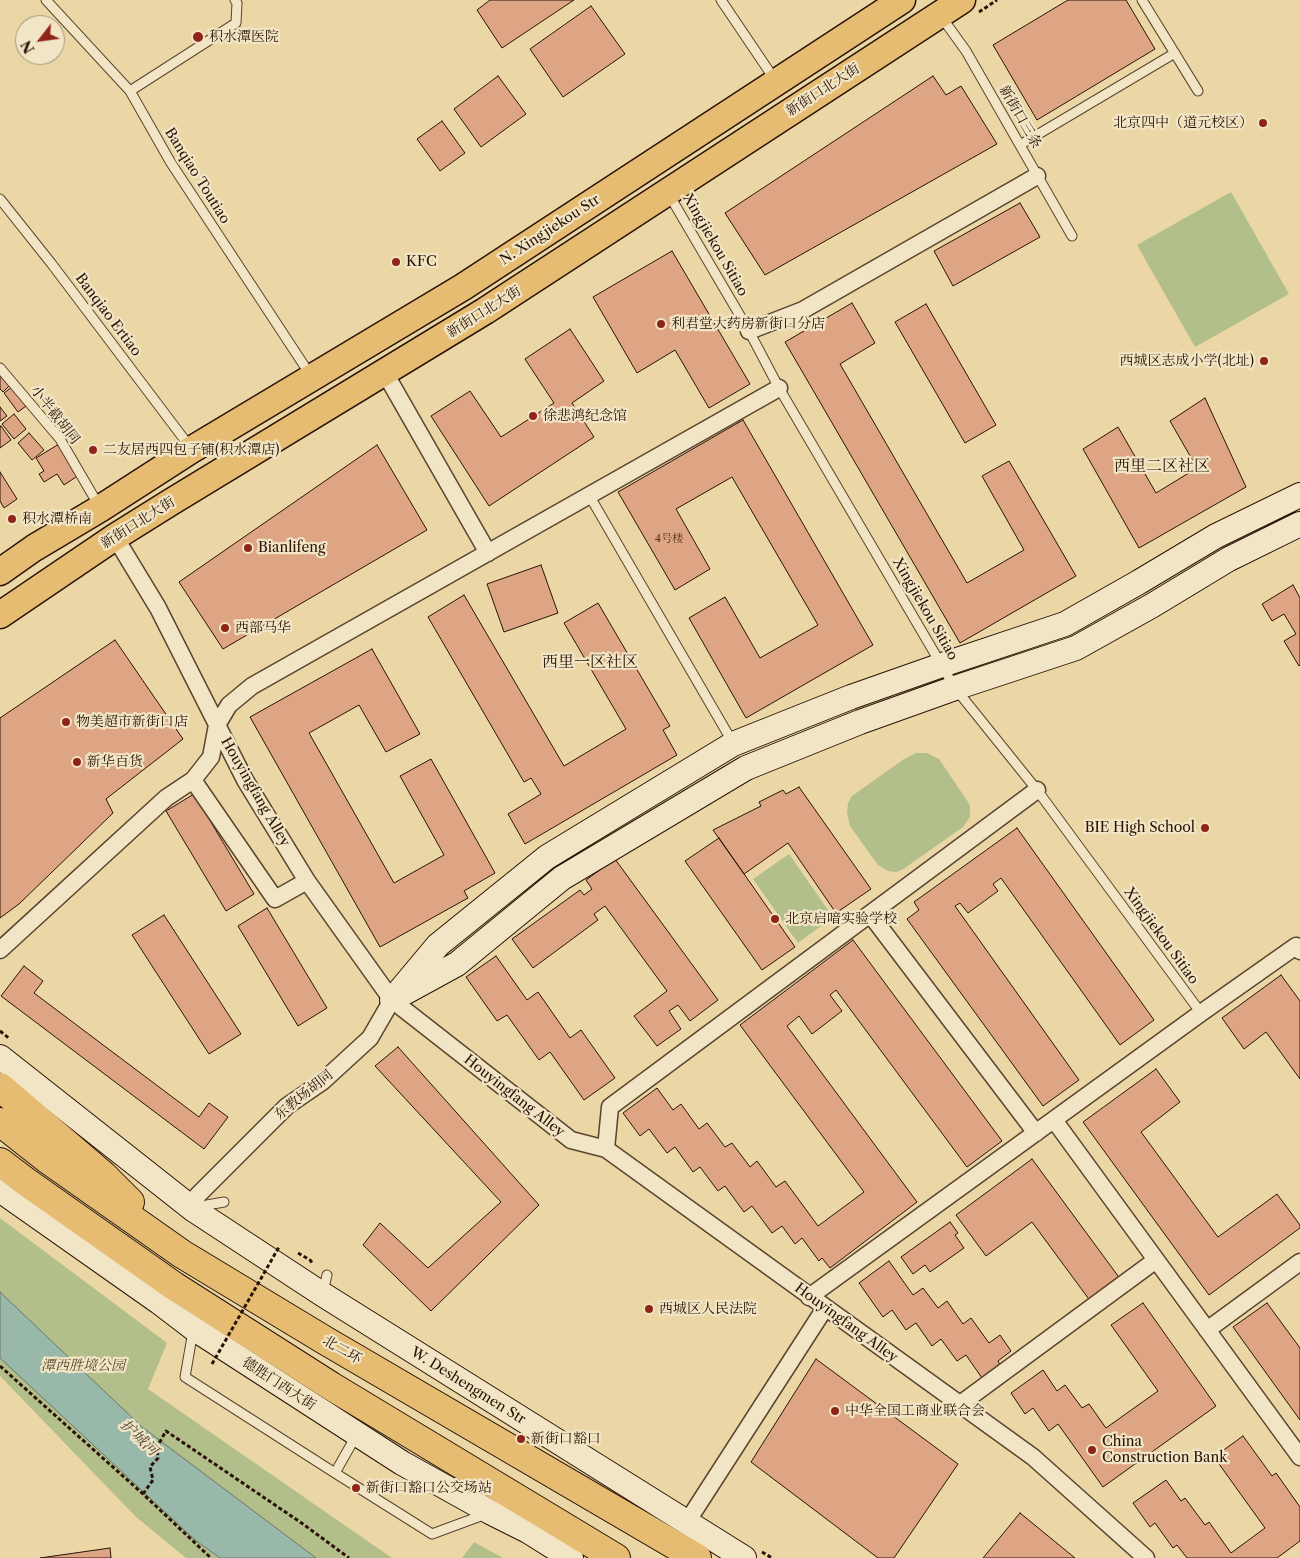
<!DOCTYPE html>
<meta charset="utf-8">
<style>
body{margin:0}
#map{position:relative;width:1300px;height:1558px;overflow:hidden;background:#ebd7a6;font-family:"Libre Caslon Text",serif}
canvas{display:block}
.north{position:absolute;left:15px;top:15px;width:50px;height:50px;box-sizing:border-box;background:#f2e5c5;border:1px solid #a29179;border-radius:50%;rotate:240deg;font-size:14px;font-weight:700;line-height:20px;text-align:center;color:#2a1306}
.north::after{content:'';display:block;margin:auto;width:18px;height:22px;background:#8f2418;clip-path:polygon(50% 0,100% 100%,50% 72%,0 100%)}
</style>
<div id="map">
<canvas width="1300" height="1558"></canvas>
<div class="north">N</div>
</div>
<script>
const ctx = document.querySelector('canvas').getContext('2d');
ctx.lineJoin = 'round';
function paint(path, color) {
  ctx.fillStyle = color;
  ctx.fill(path, 'evenodd');
}
function shape(rows) {
  const path = new Path2D();
  for (const r of rows) {
    path.moveTo(r[0], r[1]);
    for (let i = 2; i < r.length; i += 2) path.lineTo(r[i], r[i + 1]);
  }
  return path;
}
function trace(path, color, width, dash) {
  ctx.strokeStyle = color;
  ctx.lineWidth = width;
  ctx.lineCap = dash ? 'butt' : 'round';
  ctx.setLineDash(dash || []);
  ctx.stroke(path);
}
function label(font, color, halo, rows, align = 'center') {
  ctx.font = font + ' "Libre Caslon Text","Noto Serif SC",serif';
  ctx.lineWidth = 4.5;
  ctx.setLineDash([]);
  ctx.textBaseline = 'middle';
  ctx.strokeStyle = halo;
  ctx.fillStyle = color;
  for (const [text, x, y, turn = 0] of rows) {
    ctx.save();
    ctx.translate(x, y);
    ctx.rotate((+turn || 0) * Math.PI / 180);
    ctx.textAlign = isNaN(turn) ? turn : align;
    if (halo) ctx.strokeText(text, 0, 0);
    ctx.fillText(text, 0, 0);
    ctx.restore();
  }
}
paint(shape([
 [1231,192,1289,294,1195,347,1137,245],
 [916,753,927,753,939,759,970,805,970,817,963,827,902,870,896,872,888,871,878,865,850,826,847,813,848,803,852,796,904,759],
 [789,854,833,917,798,943,753,879],
 [0,1218,167,1343,148,1389,392,1558,186,1558,136,1517,0,1376],
 [474,1542,503,1558,462,1558]
]), '#b2bf8a');
const water = shape([
 [0,1292,142,1427,316,1558,220,1558,195,1540,0,1358,0,1292]
]);
paint(water, '#98b9a9');
trace(water, '#6c7768', 1);
const building = shape([
 [490,0,574,0,502,48,477,10,490,0],
 [1068,0,1126,0,1155,49,1037,120,993,45,1068,0],
 [591,6,625,54,563,97,530,49,591,6],
 [498,76,526,114,481,147,454,109,498,76],
 [933,76,946,95,961,86,997,144,765,275,725,213,933,76],
 [442,121,465,153,440,171,417,139,442,121],
 [1020,203,1040,237,953,286,934,251,1020,203],
 [672,251,750,384,709,408,675,350,637,373,593,297,672,251],
 [852,303,875,343,840,364,967,583,1024,550,982,476,1009,461,1076,576,960,643,785,342,852,303],
 [926,304,996,425,965,443,895,322,926,304],
 [570,329,604,381,572,403,594,437,489,506,431,416,470,391,501,437,554,403,525,359,570,329],
 [0,374,10,385,3,392,0,389,0,374],
 [12,387,26,406,18,412,4,393,12,387],
 [1205,398,1246,487,1139,548,1083,449,1118,427,1156,493,1197,468,1170,421,1205,398],
 [0,407,7,416,0,421,0,407],
 [14,414,26,429,14,439,2,424,14,414],
 [743,420,873,645,746,718,689,618,725,597,760,658,818,625,732,477,676,509,710,569,675,590,618,492,743,420],
 [1,426,11,440,0,448,0,427,1,426],
 [29,433,44,450,32,460,18,443,29,433],
 [59,444,79,475,64,485,57,474,44,482,39,474,44,471,36,458,59,444],
 [377,445,427,530,223,649,179,582,377,445],
 [0,472,17,499,4,508,0,501,0,472],
 [541,565,558,613,504,632,487,584,541,565],
 [1293,585,1300,598,1300,665,1299,666,1284,641,1296,634,1284,614,1272,621,1262,604,1293,585],
 [464,595,564,766,626,729,564,623,598,603,670,726,663,730,677,755,525,844,508,814,541,794,531,778,524,782,428,617,464,595],
 [115,640,183,739,106,799,113,813,19,904,0,918,0,718,115,640],
 [372,649,420,734,386,752,359,705,309,733,394,883,444,855,400,776,431,759,495,873,464,891,468,898,380,947,250,717,372,649],
 [799,787,871,889,836,913,788,843,744,874,713,830,761,806,759,802,783,790,786,794,799,787],
 [194,794,254,894,226,911,166,811,194,794],
 [1017,828,1154,1020,1120,1045,1001,878,993,884,998,891,968,913,960,903,955,906,1079,1080,1043,1106,907,919,919,910,914,902,1017,828],
 [719,838,795,947,762,970,685,861,719,838],
 [615,859,718,1000,690,1021,678,1005,669,1011,681,1029,657,1046,634,1016,667,991,605,906,594,914,598,920,533,968,512,939,580,890,584,895,592,889,586,880,615,859],
 [267,908,327,1008,298,1026,238,926,267,908],
 [164,915,241,1034,209,1054,132,935,164,915],
 [853,940,1002,1141,967,1167,836,990,830,995,842,1011,812,1034,799,1016,787,1026,917,1202,830,1268,822,1258,819,1261,802,1238,795,1244,782,1226,772,1233,752,1206,744,1212,725,1186,718,1191,700,1167,693,1172,675,1147,667,1153,649,1129,640,1136,623,1113,657,1088,673,1110,681,1104,699,1129,707,1123,725,1147,732,1143,750,1167,757,1161,776,1187,785,1181,818,1226,864,1192,740,1025,853,940],
 [496,956,527,1000,538,992,570,1038,581,1030,615,1078,584,1100,550,1052,539,1060,507,1015,497,1021,466,977,496,956],
 [24,966,43,981,34,993,199,1117,209,1103,228,1117,204,1149,1,996,24,966],
 [1281,975,1300,1001,1300,1079,1266,1032,1244,1049,1222,1018,1281,975],
 [398,1047,539,1205,431,1311,363,1245,380,1223,428,1268,501,1202,375,1066,398,1047],
 [1156,1069,1180,1102,1141,1132,1218,1237,1277,1194,1300,1225,1300,1228,1209,1295,1083,1122,1156,1069],
 [1032,1159,1121,1280,1091,1302,1032,1222,986,1256,956,1215,1032,1159],
 [950,1222,958,1233,955,1235,964,1248,930,1272,925,1265,913,1274,901,1257,950,1222],
 [889,1261,913,1295,923,1288,938,1308,947,1301,963,1324,971,1318,989,1343,1000,1335,1011,1351,998,1361,1000,1365,982,1378,966,1355,957,1361,941,1339,932,1346,916,1323,906,1330,892,1310,883,1317,859,1283,889,1261],
 [1143,1303,1216,1406,1103,1487,1058,1424,1049,1431,1033,1408,1025,1414,1011,1393,1043,1370,1057,1391,1065,1385,1082,1408,1089,1404,1106,1428,1158,1391,1111,1325,1143,1303],
 [1267,1303,1300,1348,1300,1420,1233,1327,1267,1303],
 [816,1359,958,1464,894,1558,878,1558,751,1462,816,1359],
 [1243,1436,1272,1476,1276,1473,1300,1507,1300,1541,1277,1558,1187,1558,1177,1545,1173,1548,1155,1523,1150,1527,1133,1503,1166,1480,1181,1501,1185,1498,1205,1525,1209,1522,1231,1553,1265,1528,1214,1457,1243,1436],
 [1020,1513,1075,1558,983,1558,1020,1513],
 [110,1548,111,1558,40,1558,110,1548]
]);
paint(building, '#dda584');
trace(building, '#2a1306', 1);
const lane = shape([
 [46,0,130,91,171,163,311,376],
 [721,0,775,80],
 [1142,0,1198,91],
 [940,15,966,51,1072,236],
 [130,91,236,23,237,3,235,0],
 [1020,145,1175,53],
 [668,193,749,331,779,388,955,688,1037,790,1201,1013],
 [0,199,51,263,190,447],
 [0,368,60,439,99,506],
 [589,495,733,743],
 [197,1209,207,1205,224,1202],
 [323,1292,327,1275],
 [193,1331,185,1377,335,1473,432,1534,486,1514],
 [335,1473,357,1434]
]);
const street = shape([
 [749,331,803,310,1037,176],
 [385,373,488,553],
 [115,537,158,608,245,780,307,881,392,1000,571,1140,606,1149,1033,1457,1146,1558],
 [193,780,275,899,307,881],
 [870,914,1036,1133],
 [0,950,166,798,193,780,211,757,217,725,229,705,252,686,779,388],
 [1054,1120,1300,1457],
 [606,1149,610,1107,1037,790],
 [194,1210,197,1196,287,1106,322,1082,370,1038,392,1000],
 [809,1297,1201,1013,1296,946,1300,951],
 [1207,1330,1300,1262],
 [959,1405,1156,1260],
 [687,1522,825,1308]
]);
const secondary = shape([
 [404,993,457,964,562,878,746,768,860,722,955,688,1076,648,1153,605,1229,559,1300,524],
 [392,1000,438,945,547,857,733,744,851,697,942,665,1065,624,1139,582,1216,536,1300,495],
 [0,1057,194,1210,322,1294,744,1558],
 [0,1190,159,1302,193,1328,357,1434,402,1463,490,1512,528,1531,571,1558]
]);
const primary = shape([
 [0,572,34,548,101,508,191,450,463,287,902,0],
 [0,615,115,537,171,502,485,311,962,0]
]);
const highway = shape([
 [0,1087,104,1176,130,1202],
 [0,1122,47,1159,182,1254,326,1341,697,1558],
 [0,1162,25,1181,174,1286,331,1386,616,1558]
]);
trace(lane, '#5a442e', 11);
trace(street, '#5a442e', 19);
trace(secondary, '#2a1306', 26);
trace(primary, '#2a1306', 29);
trace(highway, '#2a1306', 30);
trace(shape([
 [979,12,997,0],
 [0,1031,10,1039],
 [298,1253,310,1260,313,1264],
 [0,1366,143,1494,211,1558],
 [143,1494,153,1480,150,1467,158,1458,157,1447,166,1431,303,1524,349,1558],
 [762,1552,772,1558]
]), '#2a1306', 3, [4, 2.5]);
trace(lane, '#f2e5c5', 9);
trace(street, '#f2e5c5', 16);
trace(secondary, '#f2e5c5', 24);
trace(primary, '#e6bc73', 26);
trace(highway, '#e6bc73', 28);
trace(shape([
 [212,1364,279,1247]
]), '#2a1306', 3, [4, 2.5]);
for (const [x, y, r, color] of [
 [198,37,6,"#8f2418"],
 [1263,123,5,"#8f2418"],
 [396,262,5,"#8f2418"],
 [661,324,5,"#8f2418"],
 [1264,361,5,"#8f2418"],
 [533,416,5,"#8f2418"],
 [93,450,5,"#8f2418"],
 [12,519,5,"#8f2418"],
 [248,548,5,"#8f2418"],
 [225,628,5,"#8f2418"],
 [66,722,5,"#8f2418"],
 [77,762,5,"#8f2418"],
 [1205,828,5,"#8f2418"],
 [775,919,5,"#8f2418"],
 [649,1309,5,"#8f2418"],
 [835,1411,5,"#8f2418"],
 [521,1439,5,"#8f2418"],
 [1092,1450,5,"#8f2418"],
 [356,1488,5,"#8f2418"]
]) {
  const dot = new Path2D();
  dot.arc(x, y, r, 0, 2 * Math.PI);
  ctx.fillStyle = color;
  ctx.fill(dot);
  trace(dot, '#f2e5c5', 2);
}
label('11px', '#573826', null, [
 ["4号楼",669,539]
]);
label('14px', '#2a1306', '#f2e5c5', [
 ["积水潭医院",209,37],
 ["北京四中（道元校区）",1253,123,"right"],
 ["KFC",406,262],
 ["利君堂大药房新街口分店",671,324],
 ["西城区志成小学(北址)",1254,361,"right"],
 ["徐悲鸿纪念馆",543,416],
 ["二友居西四包子铺(积水潭店)",103,450],
 ["积水潭桥南",22,519],
 ["Bianlifeng",258,548],
 ["西部马华",235,628],
 ["物美超市新街口店",76,722],
 ["新华百货",87,762],
 ["BIE High School",1195,828,"right"],
 ["北京启喑实验学校",785,919],
 ["西城区人民法院",659,1309],
 ["中华全国工商业联合会",845,1411],
 ["新街口豁口",531,1439],
 ["China",1102,1442],
 ["Construction Bank",1102,1458],
 ["新街口豁口公交场站",366,1488]
], 'left');
label('14px', '#2a1306', '#f2e5c5', [
 ["新街口北大街",823,90,-33],
 ["新街口三条",1020,117,60],
 ["Banqiao Toutiao",197,176,58],
 ["N. Xingjiekou Str",550,230,-33],
 ["Xingjiekou Sitiao",715,245,60],
 ["新街口北大街",484,312,-32],
 ["Banqiao Ertiao",108,315,53],
 ["小半截胡同",55,415,52],
 ["新街口北大街",138,523,-32],
 ["Xingjiekou Sitiao",925,609,60],
 ["Houyingfang Alley",255,792,60],
 ["Xingjiekou Sitiao",1161,936,54],
 ["东教场胡同",304,1095,-39],
 ["Houyingfang Alley",514,1096,38],
 ["Houyingfang Alley",846,1323,36],
 ["北二环",342,1350,30],
 ["德胜门西大街",279,1384,33],
 ["W. Deshengmen Str",468,1386,32]
]);
label('italic 14px', '#53472e', '#f2e5c5', [
 ["潭西胜境公园",83,1366]
]);
label('italic 15px', '#504d3f', '#f2e5c5', [
 ["护城河",139,1438,43]
]);
label('16px', '#2a1306', '#f2e5c5', [
 ["西里二区社区",1162,466],
 ["西里一区社区",590,662]
]);
</script>
